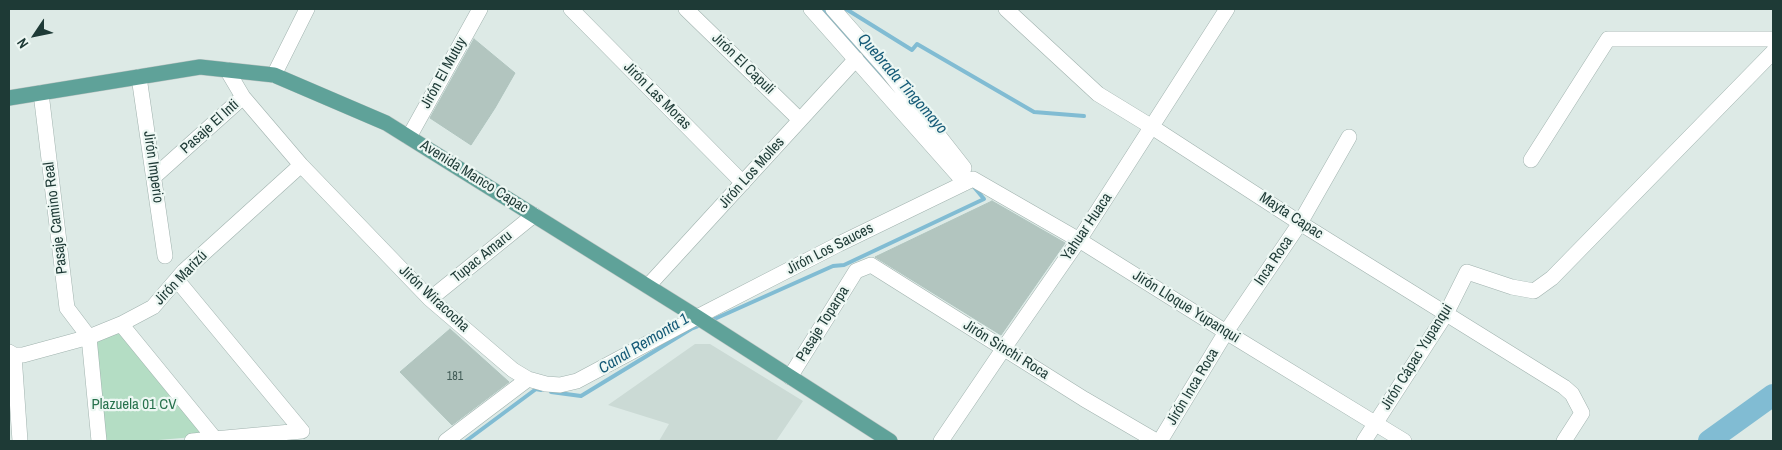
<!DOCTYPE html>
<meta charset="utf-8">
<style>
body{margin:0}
#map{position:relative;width:1782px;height:450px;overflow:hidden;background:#ddeae6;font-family:"Archivo Narrow",sans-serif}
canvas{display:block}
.frame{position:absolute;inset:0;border:10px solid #1e3a36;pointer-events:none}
.north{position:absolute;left:10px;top:10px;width:50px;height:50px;-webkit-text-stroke:4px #edf7f3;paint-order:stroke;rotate:236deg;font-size:14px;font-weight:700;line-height:20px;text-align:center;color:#1e3a36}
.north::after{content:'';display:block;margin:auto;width:18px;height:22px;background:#1e3a36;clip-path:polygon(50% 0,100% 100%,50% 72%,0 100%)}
</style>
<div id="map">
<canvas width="1782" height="450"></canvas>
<div class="frame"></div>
<div class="north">N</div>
</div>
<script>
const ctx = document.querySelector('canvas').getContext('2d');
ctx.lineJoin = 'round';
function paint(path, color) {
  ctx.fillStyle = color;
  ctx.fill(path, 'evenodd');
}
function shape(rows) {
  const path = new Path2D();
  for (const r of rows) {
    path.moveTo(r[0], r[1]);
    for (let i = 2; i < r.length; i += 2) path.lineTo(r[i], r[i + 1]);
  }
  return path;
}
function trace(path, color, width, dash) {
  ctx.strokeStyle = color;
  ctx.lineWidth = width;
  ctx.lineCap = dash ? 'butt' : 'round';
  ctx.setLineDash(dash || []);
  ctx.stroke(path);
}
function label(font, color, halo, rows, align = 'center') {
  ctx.font = font + ' "Archivo Narrow",sans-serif';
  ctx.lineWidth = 4.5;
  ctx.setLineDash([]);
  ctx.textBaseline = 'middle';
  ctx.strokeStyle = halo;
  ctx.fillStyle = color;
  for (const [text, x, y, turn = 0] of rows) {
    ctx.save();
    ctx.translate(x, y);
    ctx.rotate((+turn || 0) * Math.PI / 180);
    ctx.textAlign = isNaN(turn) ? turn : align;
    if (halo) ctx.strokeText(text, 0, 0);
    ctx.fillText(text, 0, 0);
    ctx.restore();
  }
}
paint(shape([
 [695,344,710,344,803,401,776,441,659,441,669,424,608,405]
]), '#cbdad5');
paint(shape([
 [120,332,205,436,147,441,101,441,93,341]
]), '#b4ddc4');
trace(shape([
 [821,9,889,86],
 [846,9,912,50,917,44,1034,112,1084,116],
 [710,321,833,266,844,265,984,199,974,187],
 [551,392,581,396,691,329,701,325],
 [466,441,536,389,541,390]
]), '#81bcd3', 4);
trace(shape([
 [1709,441,1773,395]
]), '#81bcd3', 22);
const building = shape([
 [474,39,515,73,495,108,471,145,430,118,474,39],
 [992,201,1065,243,1001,335,875,257,992,201],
 [450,329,509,382,452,425,400,372,450,329]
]);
paint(building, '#b2c5bf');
trace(building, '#afc4be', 1);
const minor = shape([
 [571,9,743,183],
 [686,9,800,120],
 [811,9,965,183],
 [833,9,887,70,964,168],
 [1006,9,1098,94,1152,127,1300,223,1564,387,1572,394,1582,413,1564,441],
 [227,70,243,97,301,165,430,299,513,370,528,379,546,384,560,385,577,381,697,317,839,244,973,179,1079,240,1226,332,1404,441],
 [274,75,307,9],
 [139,77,165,256],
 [41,93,67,308,89,337,99,441],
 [409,137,480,9],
 [1531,160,1608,39,1773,39],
 [155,176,243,97],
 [177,280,302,431],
 [648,286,856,59],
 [430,299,534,215],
 [121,324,215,439],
 [9,352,14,355,23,355,89,337,121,324,153,307,184,271,301,165],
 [14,355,20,441],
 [790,377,856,271,871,265,1084,399,1156,441],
 [192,441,302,431],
 [446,441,528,379],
 [941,441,1004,348,1079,240,1227,9],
 [1160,441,1226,332,1300,223,1349,137],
 [1364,441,1446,314,1467,272,1512,287,1534,291,1552,278,1773,52]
]);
const major = shape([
 [9,98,200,67,274,75,386,123,697,317,890,441]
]);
trace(minor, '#a0b2ae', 16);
trace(major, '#bcc4c3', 16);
trace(minor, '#fff', 15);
trace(major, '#5fa299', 15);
label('12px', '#435d58', null, [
 ["181",455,377]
]);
label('15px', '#1e3a36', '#edf7f3', [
 ["Jirón El Capuli",743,64,44],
 ["Jirón El Mutuy",444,73,-61],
 ["Jirón Las Moras",657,96,45],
 ["Pasaje El Inti",210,127,-42],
 ["Jirón Imperio",153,167,82],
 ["Jirón Los Molles",752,173,-48],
 ["Avenida Manco Capac",474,177,32],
 ["Mayta Capac",1291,216,33],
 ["Pasaje Camino Real",56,218,-97],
 ["Yahuar Huaca",1087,227,-56],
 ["Jirón Los Sauces",830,249,-27],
 ["Tupac Amaru",482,257,-39],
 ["Inca Roca",1274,261,-56],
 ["Jirón Marizú",181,278,-46],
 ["Jirón Wiracocha",434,299,43],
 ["Jirón Lloque Yupanqui",1186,307,32],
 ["Pasaje Toparpa",823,324,-58],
 ["Jirón Sinchi Roca",1006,350,32],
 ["Jirón Cápac Yupanqui",1417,357,-58],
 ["Jirón Inca Roca",1193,387,-59]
]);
label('15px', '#27724d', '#edf7f3', [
 ["Plazuela 01 CV",134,405]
]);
label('italic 16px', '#165b78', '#edf7f3', [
 ["Quebrada Tingomayo",902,84,49],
 ["Canal Remonta 1",644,344,-31]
]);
</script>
